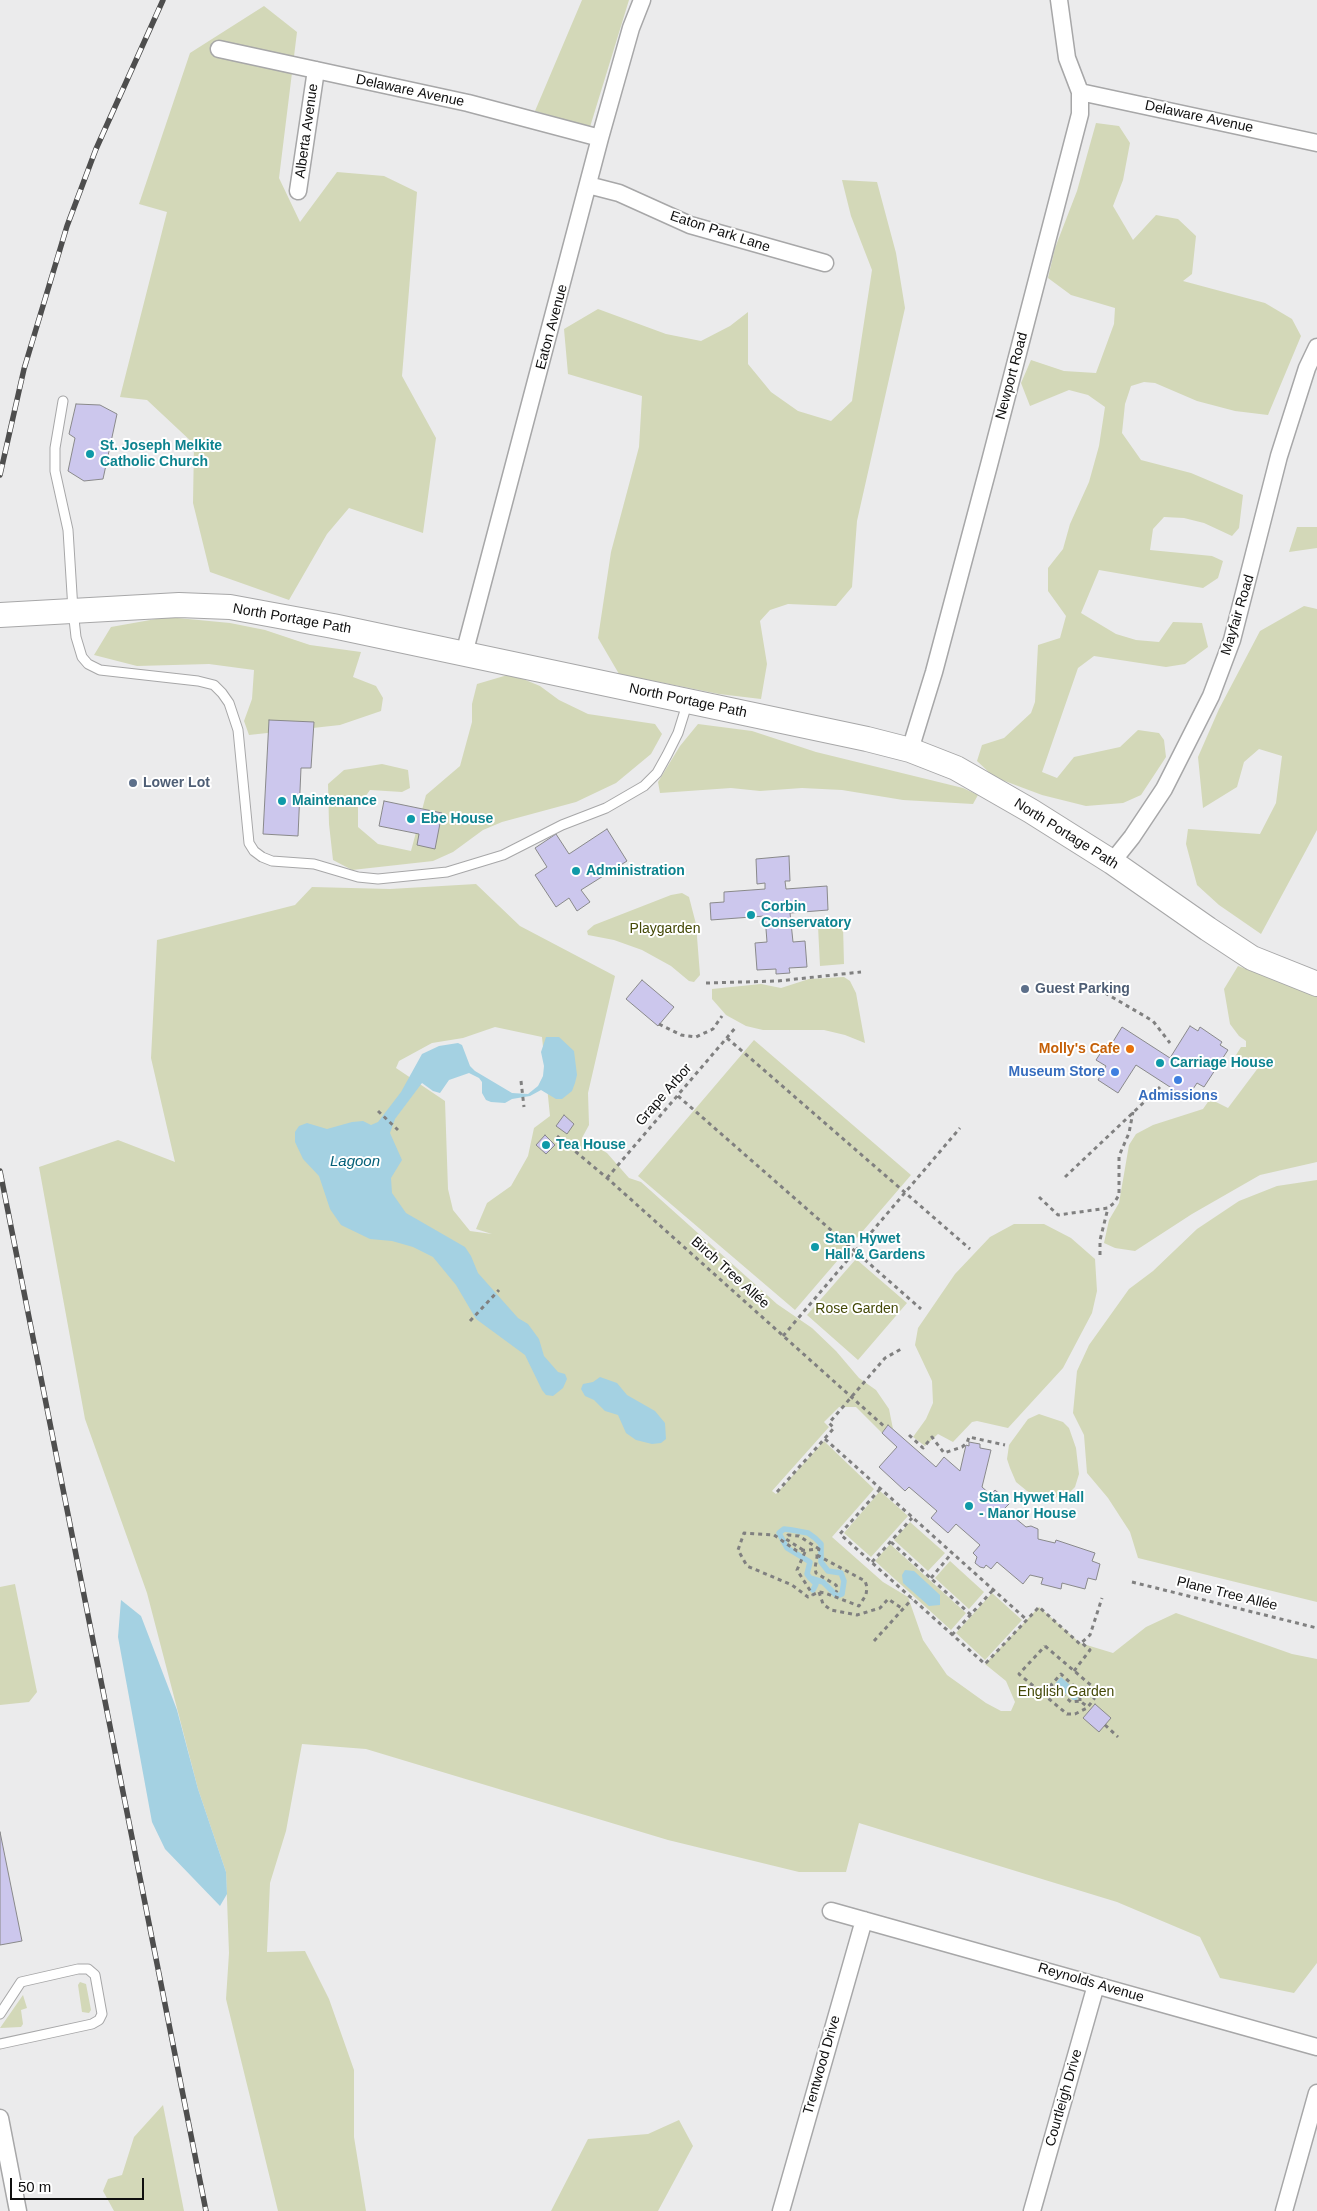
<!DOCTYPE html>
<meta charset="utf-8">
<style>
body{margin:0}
#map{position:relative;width:1317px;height:2211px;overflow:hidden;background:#ebebec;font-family:Helvetica,sans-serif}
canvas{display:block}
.scale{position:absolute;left:10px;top:2178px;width:134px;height:22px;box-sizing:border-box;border:2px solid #0f0f0f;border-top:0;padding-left:6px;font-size:15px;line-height:18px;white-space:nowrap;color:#0f0f0f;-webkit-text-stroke:4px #fff;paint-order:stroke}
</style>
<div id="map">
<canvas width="1317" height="2211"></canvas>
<div class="scale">50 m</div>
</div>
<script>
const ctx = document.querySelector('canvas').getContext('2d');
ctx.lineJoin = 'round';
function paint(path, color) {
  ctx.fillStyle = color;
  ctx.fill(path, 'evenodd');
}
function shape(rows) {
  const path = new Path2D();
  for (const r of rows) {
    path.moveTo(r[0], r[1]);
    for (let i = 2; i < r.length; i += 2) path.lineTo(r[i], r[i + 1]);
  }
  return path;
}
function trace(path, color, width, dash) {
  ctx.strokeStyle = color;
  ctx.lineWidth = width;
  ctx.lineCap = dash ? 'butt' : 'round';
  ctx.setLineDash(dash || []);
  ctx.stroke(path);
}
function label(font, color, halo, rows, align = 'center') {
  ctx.font = font + ' Helvetica,sans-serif';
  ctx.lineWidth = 4;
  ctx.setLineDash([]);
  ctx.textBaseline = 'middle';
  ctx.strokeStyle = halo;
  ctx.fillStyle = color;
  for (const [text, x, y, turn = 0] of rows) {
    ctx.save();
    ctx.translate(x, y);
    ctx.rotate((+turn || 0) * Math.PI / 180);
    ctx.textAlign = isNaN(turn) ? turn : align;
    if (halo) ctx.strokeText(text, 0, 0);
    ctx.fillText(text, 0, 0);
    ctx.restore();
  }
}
paint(shape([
 [582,0,629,0,590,127,535,111],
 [264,6,297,32,279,178,300,222,337,172,384,176,417,192,402,376,436,438,423,533,349,508,327,534,289,600,210,572,193,503,194,444,147,400,120,397,167,212,139,204,190,53],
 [1096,123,1119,126,1130,143,1123,180,1113,206,1133,240,1156,215,1178,219,1196,236,1192,274,1183,281,1265,303,1292,319,1301,336,1268,415,1235,411,1197,401,1155,383,1144,382,1131,386,1125,404,1122,433,1141,460,1191,473,1243,495,1239,528,1232,536,1204,523,1184,518,1164,517,1153,529,1150,550,1212,556,1223,561,1218,578,1203,588,1099,570,1081,613,1116,634,1136,640,1159,642,1173,622,1202,623,1208,647,1185,664,1166,667,1094,656,1078,668,1042,772,1057,778,1074,757,1120,747,1138,730,1159,733,1164,740,1166,757,1141,795,1123,803,1086,806,1042,795,994,777,977,761,982,745,1004,738,1031,713,1035,702,1038,645,1060,638,1066,616,1048,591,1048,568,1063,549,1070,524,1089,482,1099,446,1105,407,1088,395,1069,390,1030,406,1021,383,1031,360,1064,371,1096,373,1114,324,1115,308,1071,295,1048,278,1055,248,1077,191],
 [842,180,877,182,896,253,905,308,857,521,852,587,836,606,788,604,770,610,760,621,767,664,761,699,719,694,619,674,598,638,611,552,639,447,642,396,568,374,564,329,598,309,666,334,701,341,730,326,748,312,748,364,771,392,798,411,831,421,852,401,872,270,851,216],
 [1297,527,1317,527,1317,548,1289,552],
 [1304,606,1317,609,1317,830,1261,934,1219,905,1197,885,1186,844,1188,829,1260,834,1276,803,1282,756,1259,749,1244,762,1237,787,1203,808,1198,757,1219,709,1260,631],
 [167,617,230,623,265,630,310,645,361,652,353,677,376,686,383,698,381,711,340,725,249,735,244,721,252,699,254,670,209,664,137,666,94,655,111,627],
 [511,674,540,686,559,700,588,714,655,724,662,734,651,754,616,783,576,802,502,822,483,830,453,852,433,861,352,870,333,860,329,824,328,784,344,770,382,764,408,770,410,788,402,792,370,790,358,807,358,827,378,844,411,851,426,795,460,766,472,722,472,704,477,684],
 [698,724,752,731,816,752,963,788,978,795,973,804,903,800,842,790,802,788,760,791,731,788,660,793,658,782,680,746],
 [476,884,520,926,615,976,588,1093,589,1125,582,1138,607,1153,629,1178,641,1182,777,1304,812,1328,836,1351,859,1378,876,1390,889,1409,893,1429,888,1425,882,1433,856,1407,839,1407,824,1422,829,1427,772,1491,776,1494,824,1441,874,1489,832,1537,883,1582,908,1597,923,1640,947,1675,986,1703,1001,1711,1011,1711,1015,1702,1006,1681,985,1664,1039,1607,1080,1643,1113,1653,1146,1627,1176,1613,1292,1654,1317,1659,1317,1963,1294,1993,1220,1978,1200,1937,1117,1902,859,1823,846,1872,799,1872,668,1840,366,1749,302,1744,286,1831,270,1883,267,1952,305,1951,329,1999,354,2070,354,2137,366,2211,278,2211,226,1999,229,1953,226,1872,198,1789,147,1593,85,1419,39,1167,118,1140,175,1162,151,1058,157,940,295,905,312,887,390,889],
 [495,1027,542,1037,550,1116,534,1128,528,1156,511,1186,487,1203,476,1229,492,1234,470,1231,453,1210,448,1189,445,1101,396,1068,399,1061,432,1043,463,1038],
 [682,893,689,897,696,924,700,975,694,982,689,981,671,966,642,950,614,940,588,935,587,931,594,925,671,895],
 [843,925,844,964,820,966,818,926],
 [1238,966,1317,995,1317,1162,1260,1175,1192,1214,1135,1251,1115,1248,1104,1243,1109,1220,1119,1203,1129,1145,1136,1134,1153,1125,1203,1109,1210,1099,1228,1108,1258,1068,1236,1055,1241,1047,1246,1047,1246,1041,1239,1036,1230,1024,1224,989],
 [844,977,850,981,856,993,865,1043,845,1035,824,1030,763,1030,746,1026,726,1015,712,999,712,989,761,984,781,988,809,979],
 [754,1040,911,1175,795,1310,638,1176],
 [1317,1180,1317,1602,1138,1558,1130,1532,1108,1498,1087,1473,1084,1435,1073,1413,1077,1371,1089,1345,1129,1289,1153,1271,1197,1229,1239,1201,1277,1186],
 [1014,1224,1044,1224,1071,1238,1095,1259,1097,1291,1092,1313,1063,1368,1008,1428,977,1421,972,1422,953,1442,938,1434,925,1446,913,1437,926,1419,933,1403,932,1381,915,1345,918,1328,955,1274,990,1237],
 [856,1259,907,1303,858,1360,807,1315],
 [1039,1414,1063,1422,1069,1428,1076,1448,1079,1474,1075,1487,1065,1497,1041,1498,1027,1491,1016,1482,1010,1468,1007,1459,1009,1445,1028,1419],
 [880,1491,908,1516,871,1557,844,1533],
 [910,1522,945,1553,928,1571,894,1540],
 [890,1544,966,1613,951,1630,875,1561],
 [950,1561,984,1592,969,1609,935,1578],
 [15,1584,37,1692,29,1702,0,1705,0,1587],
 [992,1593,1022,1620,985,1660,956,1633],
 [80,1982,86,1984,91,2010,89,2013,82,2012,78,1985],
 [23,1995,27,2008,21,2010,23,2024,21,2027,0,2028],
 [163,2105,184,2211,114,2211,103,2191,108,2179,122,2175,134,2137],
 [679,2120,693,2146,658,2211,551,2211,588,2139,648,2134]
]), '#d3d8b8');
paint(shape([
 [546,1037,559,1037,574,1051,577,1075,575,1083,572,1091,562,1099,556,1099,541,1090,530,1096,512,1099,505,1103,491,1102,486,1100,482,1093,482,1082,479,1078,469,1073,449,1080,440,1093,433,1091,422,1083,395,1119,390,1133,402,1160,391,1178,392,1193,406,1213,465,1247,471,1256,478,1273,518,1318,528,1324,539,1339,544,1356,558,1372,565,1374,567,1379,563,1388,553,1396,546,1395,542,1390,525,1355,476,1319,456,1285,433,1257,413,1247,392,1241,370,1239,341,1225,330,1209,319,1176,303,1159,295,1142,295,1132,299,1126,307,1123,327,1129,352,1122,363,1121,371,1125,378,1122,401,1092,422,1054,439,1046,458,1043,462,1045,470,1066,475,1071,512,1093,528,1094,538,1086,543,1076,544,1066,541,1052],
 [600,1377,617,1383,627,1395,655,1411,665,1423,666,1439,661,1443,652,1444,636,1440,626,1433,618,1415,605,1411,594,1400,585,1396,581,1389,583,1384,593,1382],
 [905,1570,914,1571,940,1595,940,1605,929,1606,903,1583,902,1575],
 [121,1600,141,1616,177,1710,198,1789,226,1872,227,1894,220,1906,165,1849,152,1822,118,1637],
 [1061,1677,1079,1693,1077,1700,1073,1700,1055,1684]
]), '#a4d1e2');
trace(shape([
 [810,1578,823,1582,837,1596,842,1594,844,1581,841,1573,828,1571,821,1562,821,1544,815,1538,808,1533,792,1530,784,1529,779,1533,787,1548,810,1562,807,1574,810,1578,816,1584,813,1590]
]), '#a4d1e2', 5.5);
const building = shape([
 [76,404,100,405,117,414,103,479,84,481,68,471,75,438,69,434,76,404],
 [269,720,314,722,311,768,301,768,298,836,263,834,269,720],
 [384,801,442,813,435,849,417,845,419,834,379,826,384,801],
 [607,829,627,861,581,890,590,902,577,911,569,898,556,907,535,875,547,867,535,848,556,834,569,854,607,829],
 [789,856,790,881,785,881,786,889,827,886,828,910,790,913,793,942,805,941,807,967,789,968,790,973,776,974,776,969,757,970,755,943,767,942,765,916,711,920,710,903,724,902,724,892,765,889,765,883,757,884,756,859,789,856],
 [642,980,674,1007,658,1026,626,999,642,980],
 [1190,1026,1198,1031,1200,1027,1222,1042,1220,1045,1228,1050,1204,1087,1197,1083,1187,1098,1136,1065,1118,1093,1098,1080,1106,1066,1096,1060,1107,1043,1111,1045,1122,1027,1170,1058,1190,1026],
 [564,1115,574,1124,567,1134,556,1126,564,1115],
 [545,1135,555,1145,546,1154,536,1145,545,1135],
 [888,1425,936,1467,944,1457,960,1471,966,1445,969,1446,969,1442,980,1444,980,1448,991,1450,982,1487,991,1495,995,1490,1010,1503,1004,1509,1026,1527,1031,1526,1038,1529,1038,1539,1055,1543,1056,1540,1095,1553,1092,1561,1100,1564,1096,1580,1088,1578,1085,1589,1062,1583,1061,1589,1041,1584,1043,1578,1030,1575,1023,1584,997,1562,991,1569,986,1565,984,1568,980,1567,975,1563,977,1557,973,1553,980,1545,956,1524,948,1533,931,1518,937,1511,909,1487,905,1491,879,1467,897,1447,882,1433,888,1425],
 [1095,1704,1111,1718,1099,1732,1083,1718,1095,1704],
 [0,1832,22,1941,0,1945,0,1832]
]);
paint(building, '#ccc7ed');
trace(building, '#89898a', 1);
const service = shape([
 [63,401,55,448,55,471,68,530,73,610,76,637,82,657,88,664,100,670,198,681,214,685,222,693,229,703,238,730,249,843,254,851,262,857,272,861,314,864,358,877,378,879,447,872,503,855,562,825,606,808,644,786,657,773,667,755,678,733,688,701],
 [0,2014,21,1982,78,1969,88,1969,95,1975,102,2014,99,2020,92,2024,0,2044]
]);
const minor = shape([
 [219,49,468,103,600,138],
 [1080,92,1317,143],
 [588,185,619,193,690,225,825,263],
 [298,191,316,70],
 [464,654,600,138,631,28,642,0],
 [910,750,934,672,989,465,1080,114,1080,92,1067,58,1059,0],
 [1112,862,1132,837,1164,789,1211,696,1232,640,1279,456,1307,368,1317,347],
 [831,1911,1317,2047],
 [0,2118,18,2211],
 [781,2211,864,1920],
 [1032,2211,1096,1985],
 [1284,2211,1317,2093]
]);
const secondary = shape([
 [0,615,179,605,230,607,333,626,867,739,910,750,956,768,1031,811,1112,862,1208,929,1252,958,1317,984]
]);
trace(service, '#a7a7a8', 11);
trace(minor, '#a7a7a8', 19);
trace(secondary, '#a7a7a8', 26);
trace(shape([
 [706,983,778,981,861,972],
 [1105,993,1153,1021,1170,1043],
 [659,1024,681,1035,696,1037,713,1029,722,1016],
 [727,1038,970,1249],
 [521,1081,524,1107],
 [678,1096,921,1309],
 [378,1111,398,1130],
 [557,1136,607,1178,886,1428],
 [1065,1177,1160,1087],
 [607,1178,736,1027],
 [1039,1197,1058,1215,1108,1208,1114,1203,1119,1195,1119,1156,1129,1133,1133,1112],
 [1100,1255,1100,1240,1108,1208],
 [470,1321,499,1290],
 [783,1336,960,1128],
 [909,1435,923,1448,932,1437,944,1453,962,1447,967,1443,969,1437,1005,1445],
 [825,1439,1027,1620],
 [880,1489,840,1534,985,1664,1039,1607,1080,1644,1090,1635,1102,1598],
 [777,1492,834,1428,829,1423,885,1358,903,1348],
 [891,1542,971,1615],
 [803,1550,786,1539,788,1535,799,1536,819,1549],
 [805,1552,797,1570,813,1595],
 [817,1555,865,1581,867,1587,866,1595,859,1606,825,1593,819,1592,808,1597,792,1585,747,1566,738,1550,744,1533,774,1535,797,1551,819,1549,817,1555,817,1557,815,1568,816,1573,836,1585,838,1589,836,1592],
 [872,1562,912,1518],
 [931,1578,952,1553],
 [1132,1582,1317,1628],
 [819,1592,823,1604,831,1610,857,1615,880,1608,888,1599,903,1609],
 [952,1635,993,1590],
 [874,1641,912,1599],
 [1045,1646,1093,1687,1094,1699,1087,1708,1075,1714,1067,1714,1019,1674,1045,1646],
 [1074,1671,1090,1650,1082,1643],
 [1080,1701,1080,1692,1061,1674,1051,1685,1071,1702,1080,1701,1088,1707],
 [1105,1725,1118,1737]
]), '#808080', 3, [4, 4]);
trace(service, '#fff', 9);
trace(minor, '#fff', 16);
trace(secondary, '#fff', 24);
const rail = shape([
 [0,475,24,369,67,226,96,149,163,0],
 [0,1171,206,2211]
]);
trace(rail, '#4e4e4e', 5.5);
trace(rail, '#fff', 4, [11]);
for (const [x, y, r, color] of [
 [90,454,5,"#0f9aa8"],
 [133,783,5,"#5c6f8a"],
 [282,801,5,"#0f9aa8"],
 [411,819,5,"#0f9aa8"],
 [576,871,5,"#0f9aa8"],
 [751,915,5,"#0f9aa8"],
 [1025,989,5,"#5c6f8a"],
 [1130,1049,5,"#e8710a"],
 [1160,1063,5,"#0f9aa8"],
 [1115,1072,5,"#3f7fe0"],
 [1178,1080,5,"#3f7fe0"],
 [546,1145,5,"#0f9aa8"],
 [815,1247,5,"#0f9aa8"],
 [969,1506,5,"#0f9aa8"]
]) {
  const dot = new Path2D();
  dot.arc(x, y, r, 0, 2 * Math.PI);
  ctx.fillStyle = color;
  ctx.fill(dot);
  trace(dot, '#fff', 2);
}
label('14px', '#0f0f0f', '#fff', [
 ["Delaware Avenue",410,91,12],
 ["Delaware Avenue",1199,117,12],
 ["Alberta Avenue",307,131,-82],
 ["Eaton Park Lane",720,232,18],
 ["Eaton Avenue",552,327,-75],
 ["Newport Road",1012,376,-75],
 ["Mayfair Road",1238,615,-73],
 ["North Portage Path",292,619,10],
 ["North Portage Path",688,701,12],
 ["North Portage Path",1066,834,32],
 ["Grape Arbor",664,1095,-49],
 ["Birch Tree Allée",730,1273,42],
 ["Plane Tree Allée",1227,1594,14],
 ["Reynolds Avenue",1091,1983,16],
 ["Trentwood Drive",822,2065,-74],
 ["Courtleigh Drive",1064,2098,-74]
]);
label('bold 14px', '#0d838f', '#fff', [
 ["St. Joseph Melkite",100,446],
 ["Catholic Church",100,462],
 ["Maintenance",292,801],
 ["Ebe House",421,819],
 ["Administration",586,871],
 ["Corbin",761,907],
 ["Conservatory",761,923],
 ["Carriage House",1170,1063],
 ["Tea House",556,1145],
 ["Stan Hywet",825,1239],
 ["Hall & Gardens",825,1255],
 ["Stan Hywet Hall",979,1498],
 ["- Manor House",979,1514]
], 'left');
label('bold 14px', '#4e5e75', '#fff', [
 ["Lower Lot",143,783],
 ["Guest Parking",1035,989]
], 'left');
label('14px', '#444907', '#fff', [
 ["Playgarden",665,929],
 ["Rose Garden",857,1309],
 ["English Garden",1066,1692]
]);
label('bold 14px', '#c56008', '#fff', [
 ["Molly's Cafe",1120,1049]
], 'right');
label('bold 14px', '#366cbe', '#fff', [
 ["Museum Store",1105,1072],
 ["Admissions",1178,1096,"center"]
], 'right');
label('italic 15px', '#056078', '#fff', [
 ["Lagoon",355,1162]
]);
</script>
